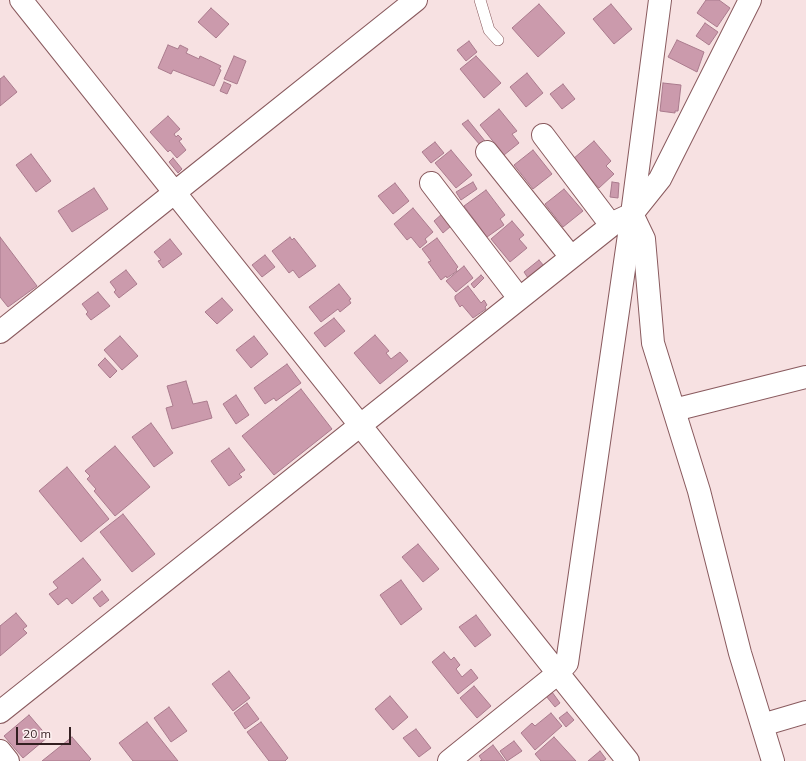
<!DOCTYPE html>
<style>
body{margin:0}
#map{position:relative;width:806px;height:761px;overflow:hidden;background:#f7e1e2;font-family:Mulish,sans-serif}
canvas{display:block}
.scale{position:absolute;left:16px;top:727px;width:55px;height:18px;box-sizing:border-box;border:2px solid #331f21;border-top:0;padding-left:5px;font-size:12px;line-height:14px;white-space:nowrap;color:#331f21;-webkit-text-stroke:3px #fdf1f1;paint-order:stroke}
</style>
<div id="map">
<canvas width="806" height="761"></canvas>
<div class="scale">20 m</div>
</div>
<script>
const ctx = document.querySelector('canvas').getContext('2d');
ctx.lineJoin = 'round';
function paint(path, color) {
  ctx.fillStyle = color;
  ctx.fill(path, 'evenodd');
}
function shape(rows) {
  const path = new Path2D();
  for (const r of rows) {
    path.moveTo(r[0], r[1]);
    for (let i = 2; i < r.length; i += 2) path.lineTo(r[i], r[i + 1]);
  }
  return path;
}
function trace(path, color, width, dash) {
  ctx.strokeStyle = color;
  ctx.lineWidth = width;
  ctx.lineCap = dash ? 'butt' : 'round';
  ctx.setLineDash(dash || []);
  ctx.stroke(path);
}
const building = shape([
 [706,0,719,0,730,8,717,27,697,13,706,0],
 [539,4,565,33,538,57,512,28,539,4],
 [611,4,632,29,614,44,593,19,611,4],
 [211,8,229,24,216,38,198,22,211,8],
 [705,23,718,32,709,45,696,36,705,23],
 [677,40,704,52,697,72,668,57,677,40],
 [469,41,477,52,466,61,457,50,469,41],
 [168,45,178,49,180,45,188,49,186,53,199,59,200,56,221,66,219,69,221,70,214,86,173,70,171,74,158,68,168,45],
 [234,56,246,61,237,84,224,79,234,56],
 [476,56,501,83,484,98,460,69,476,56],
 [527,73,543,93,526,107,510,87,527,73],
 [4,76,17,92,0,106,0,79,4,76],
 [224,82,231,85,227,94,220,91,224,82],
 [663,83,681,85,678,111,675,111,675,113,660,111,663,83],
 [563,84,575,99,562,109,550,94,563,84],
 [499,109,517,131,512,134,519,143,504,155,480,125,499,109],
 [168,116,180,129,174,134,176,137,178,135,182,139,179,141,186,150,177,158,170,150,168,152,150,132,168,116],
 [468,120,485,141,480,145,462,124,468,120],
 [594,141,611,161,606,166,614,174,599,188,573,159,594,141],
 [435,142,444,153,431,163,422,152,435,142],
 [451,150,472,175,456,188,435,163,451,150],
 [533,150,552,174,533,189,514,165,533,150],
 [31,154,51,181,36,192,16,165,31,154],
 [173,158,182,169,178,173,169,162,173,158],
 [473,182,477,189,461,200,456,192,473,182],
 [612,182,619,183,618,198,610,197,612,182],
 [395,183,409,201,393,214,378,196,395,183],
 [94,188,108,209,72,232,58,211,94,188],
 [564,189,583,211,563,227,545,204,564,189],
 [486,190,505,215,500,219,504,225,487,237,464,206,486,190],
 [413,208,433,232,425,239,427,242,420,248,411,237,407,240,394,224,413,208],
 [442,214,451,226,443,233,434,221,442,214],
 [512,221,524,235,519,239,527,248,510,262,491,239,512,221],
 [0,237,37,286,8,307,0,297,0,237],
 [290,237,292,240,294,238,316,266,299,278,293,270,289,273,272,251,290,237],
 [437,238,458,267,456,269,457,271,447,278,446,276,441,280,428,262,431,261,422,249,437,238],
 [170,239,182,254,163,268,158,261,161,260,154,252,170,239],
 [265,255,275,267,262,277,252,265,265,255],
 [539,260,544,266,528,278,524,272,539,260],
 [464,266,473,278,456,292,446,281,464,266],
 [126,270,137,284,119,298,114,292,116,290,110,282,126,270],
 [481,275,484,278,474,288,471,284,481,275],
 [339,284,351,299,349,300,351,303,340,312,338,309,321,322,309,307,339,284],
 [468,286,481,303,484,300,487,305,485,307,486,309,473,318,462,305,460,307,455,299,455,296,468,286],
 [98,292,110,306,91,320,86,314,88,312,82,304,98,292],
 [222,298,233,310,217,324,205,312,222,298],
 [334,318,345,331,325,347,314,333,334,318],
 [375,335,389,351,386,353,391,359,400,352,408,361,380,384,354,353,375,335],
 [120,336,138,356,122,370,104,350,120,336],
 [254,336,268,354,251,368,236,350,254,336],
 [105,358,117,371,110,378,98,365,105,358],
 [287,364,301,383,276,401,274,398,265,404,254,388,287,364],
 [186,381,193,404,207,401,212,418,172,429,166,408,173,406,167,386,186,381],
 [301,389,332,429,274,475,242,436,301,389],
 [236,395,249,415,236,424,223,404,236,395],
 [151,423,173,453,154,467,132,437,151,423],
 [115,446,150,487,115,516,94,491,96,489,87,479,90,476,85,471,115,446],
 [229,448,245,470,239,474,242,477,229,486,211,461,229,448],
 [67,467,109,519,81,542,39,491,67,467],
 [123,514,155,554,132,572,100,532,123,514],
 [418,544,439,569,423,582,402,557,418,544],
 [83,558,101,580,72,604,67,598,58,605,49,594,58,588,53,582,83,558],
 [401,580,422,609,401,625,380,595,401,580],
 [102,591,109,600,100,607,93,598,102,591],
 [16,613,27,626,23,629,27,633,0,656,0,626,16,613],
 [476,615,491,635,475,647,459,627,476,615],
 [444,652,451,660,454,657,460,665,456,669,462,677,471,669,478,678,458,694,432,662,444,652],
 [229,671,250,698,233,711,212,684,229,671],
 [474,686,491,706,477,718,460,698,474,686],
 [552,692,560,703,555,707,546,696,552,692],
 [390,696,408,717,393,730,375,709,390,696],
 [247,703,259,719,245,729,234,713,247,703],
 [169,707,187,731,171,742,154,718,169,707],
 [567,712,574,720,566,727,559,718,567,712],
 [551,713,562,726,535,750,521,733,532,723,535,726,551,713],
 [29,715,48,737,23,758,4,736,29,715],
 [147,722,178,761,133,761,119,743,147,722],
 [261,722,288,758,285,761,269,761,247,732,261,722],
 [416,729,431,748,419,757,403,738,416,729],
 [72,737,91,759,89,761,42,761,72,737],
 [554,737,576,761,541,761,535,754,554,737],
 [514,741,522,751,507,761,500,751,514,741],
 [493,745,505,761,480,761,482,760,479,756,493,745],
 [600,751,606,759,603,761,588,761,600,751]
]);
paint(building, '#cb9aac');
trace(building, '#aa7b8d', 1);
const lane = shape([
 [480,0,489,30,498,40]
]);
const street = shape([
 [750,0,660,179,632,214,644,239,653,343,699,491,740,653,773,761],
 [543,135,611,225],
 [487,152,571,257],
 [431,183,519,298],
 [0,332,174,193],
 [674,410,806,377],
 [762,725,806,712],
 [0,751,8,761]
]);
const secondary = shape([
 [21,0,628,761],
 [174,193,416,0],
 [0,712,617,221,632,214],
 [449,761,557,674,567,663,632,214,660,0]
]);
trace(lane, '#895a5e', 12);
trace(street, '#895a5e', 24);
trace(secondary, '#895a5e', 24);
trace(lane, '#fff', 11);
trace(street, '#fff', 22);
trace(secondary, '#fff', 22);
</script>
